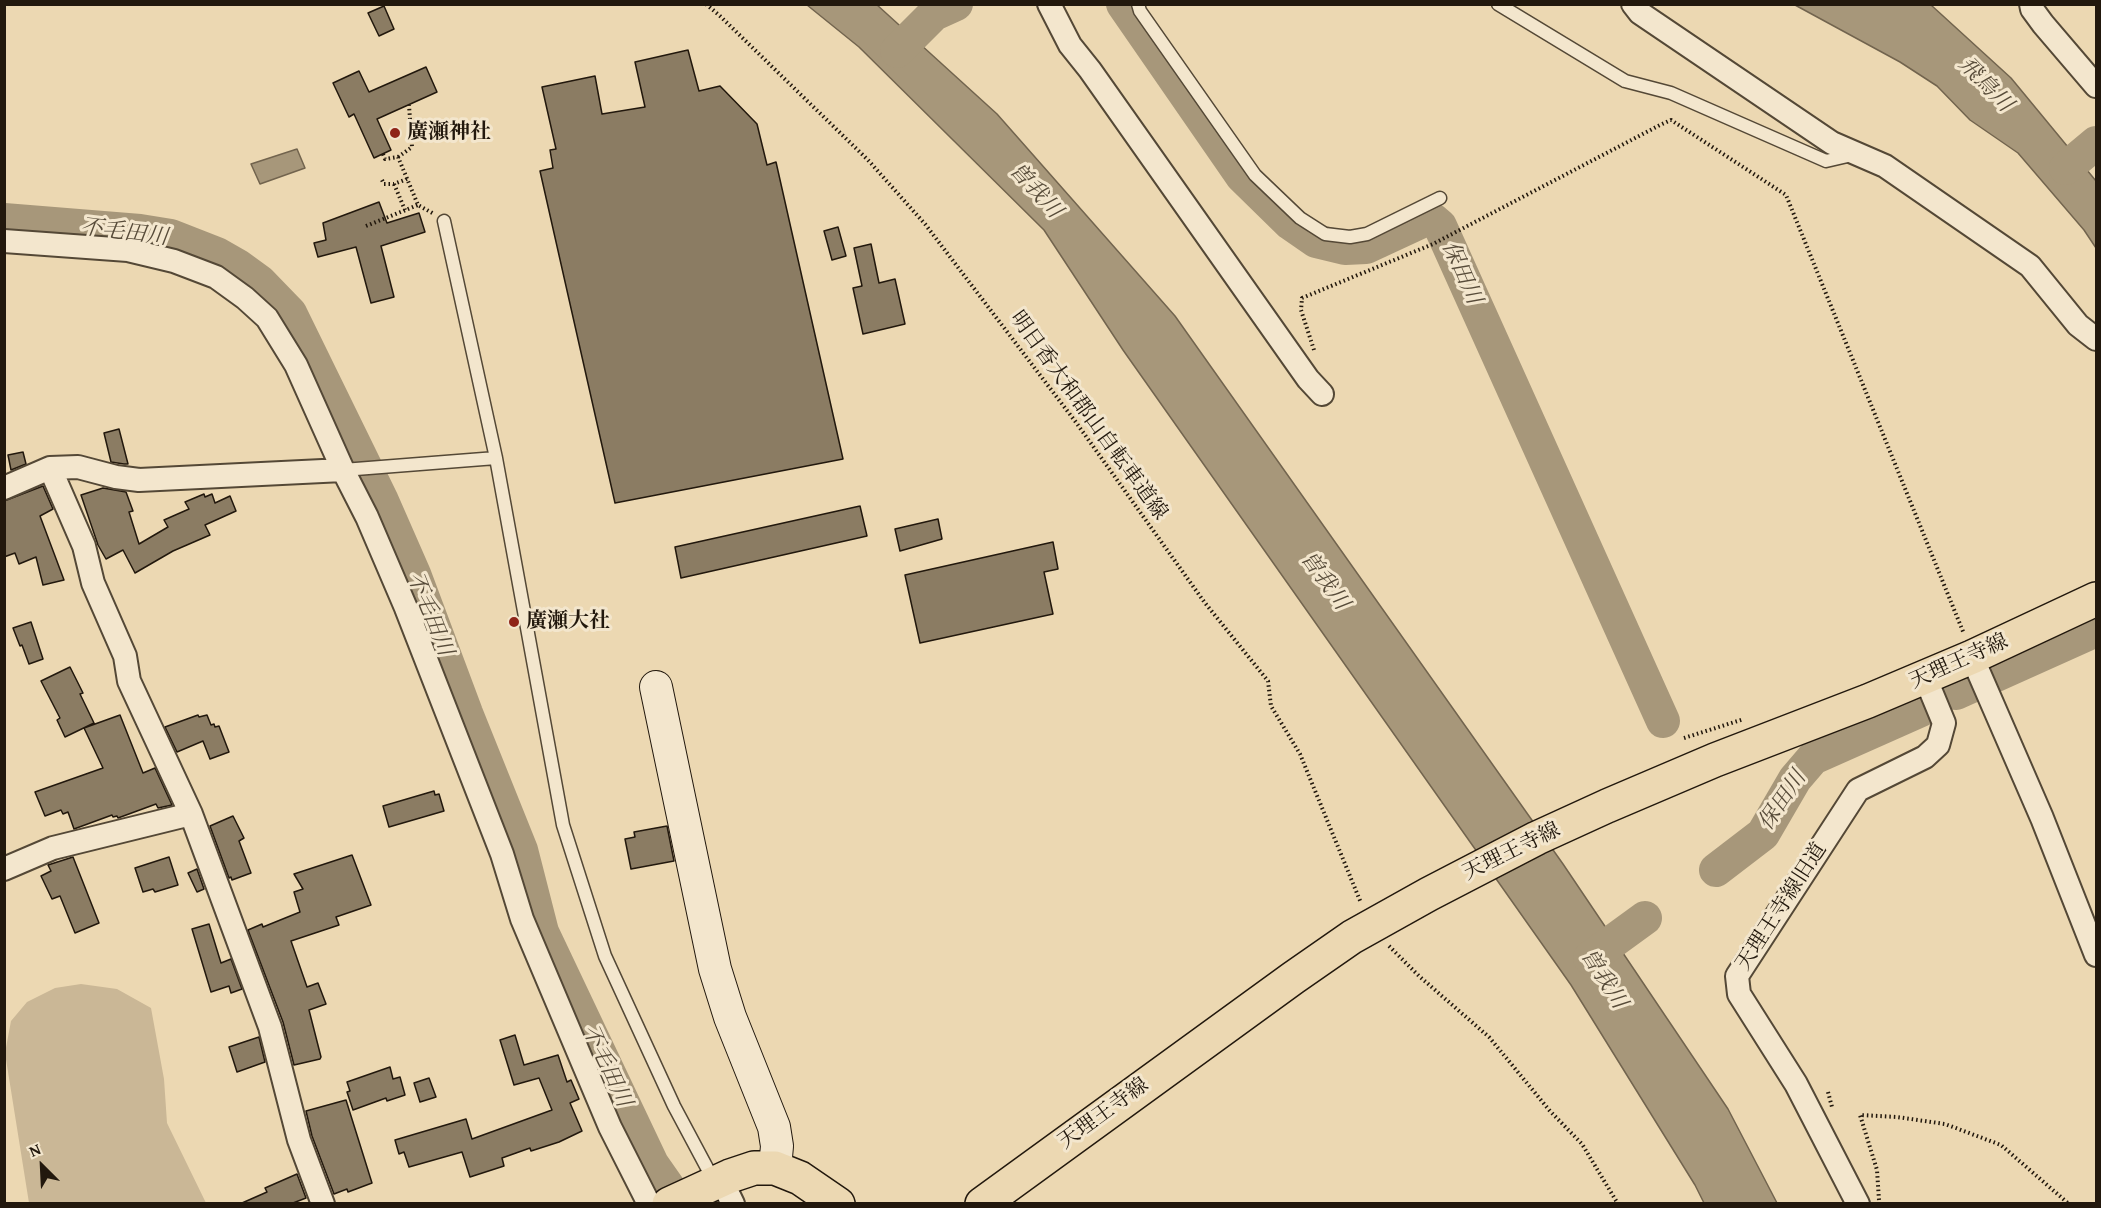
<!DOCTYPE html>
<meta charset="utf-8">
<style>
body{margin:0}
#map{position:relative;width:2101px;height:1208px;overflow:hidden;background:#ecd8b2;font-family:"Gentium Book Plus",serif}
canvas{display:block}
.frame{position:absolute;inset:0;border:6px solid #22180d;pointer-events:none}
.north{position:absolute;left:12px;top:1136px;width:60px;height:60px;-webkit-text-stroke:4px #f3e6cd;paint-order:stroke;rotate:336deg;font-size:16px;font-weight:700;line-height:24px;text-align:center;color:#22180d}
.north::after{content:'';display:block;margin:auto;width:21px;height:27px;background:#22180d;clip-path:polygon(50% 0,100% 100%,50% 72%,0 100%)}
</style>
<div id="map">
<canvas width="2101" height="1208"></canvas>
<div class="frame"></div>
<div class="north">N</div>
</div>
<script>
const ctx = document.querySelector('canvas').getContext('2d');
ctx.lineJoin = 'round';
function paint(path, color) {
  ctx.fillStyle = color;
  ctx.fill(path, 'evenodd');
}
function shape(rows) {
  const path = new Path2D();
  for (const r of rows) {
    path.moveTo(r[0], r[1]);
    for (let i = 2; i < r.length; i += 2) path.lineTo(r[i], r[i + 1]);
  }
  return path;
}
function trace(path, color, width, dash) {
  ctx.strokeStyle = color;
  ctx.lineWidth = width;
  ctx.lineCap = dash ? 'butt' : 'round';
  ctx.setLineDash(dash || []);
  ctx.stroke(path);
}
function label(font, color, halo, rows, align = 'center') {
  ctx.font = font + ' "Gentium Book Plus","Noto Serif JP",serif';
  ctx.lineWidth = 6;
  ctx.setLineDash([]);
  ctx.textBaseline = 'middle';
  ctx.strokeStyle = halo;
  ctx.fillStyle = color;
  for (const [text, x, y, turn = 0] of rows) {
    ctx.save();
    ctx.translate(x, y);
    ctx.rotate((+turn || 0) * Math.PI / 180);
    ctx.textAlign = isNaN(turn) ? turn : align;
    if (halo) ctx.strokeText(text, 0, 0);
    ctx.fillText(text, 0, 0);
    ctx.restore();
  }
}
paint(shape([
 [81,984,117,989,151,1008,164,1079,167,1123,206,1203,29,1203,5,1053,11,1021,27,1002,55,988]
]), '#cab796');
const water = shape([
 [876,4,997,114,1175,316,1563,864,1728,1109,1777,1203,1704,1203,1695,1185,1571,985,1123,350,1044,230,859,47,807,5,876,4],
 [1795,5,1931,5,2011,78,2096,181,2096,248,2084,230,2018,153,1970,120,1937,86,1900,62,1795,5],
 [297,149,305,168,260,184,251,164,297,149]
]);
paint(water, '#a7977a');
trace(water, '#72644e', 1.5);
trace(shape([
 [1123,4,1242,176,1290,223,1316,241,1345,248,1366,247,1422,221,1433,220,1440,226,1663,721],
 [897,51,934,14,956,4],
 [2066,168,2096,143],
 [4,220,140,231,171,236,217,254,238,266,260,282,290,313,382,501,414,574,466,713,521,850,542,932,652,1164,680,1204],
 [1956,693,2096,630],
 [1716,870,1763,834,1795,779,1813,758,1921,710],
 [1590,958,1645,918]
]), '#a7977a', 34);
const building = shape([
 [384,6,394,29,379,36,368,13,384,6],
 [688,50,699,91,720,86,757,124,767,165,776,162,843,459,615,503,540,171,553,168,550,150,556,149,542,87,595,76,602,114,645,107,635,62,688,50],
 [426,67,437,92,377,119,391,150,374,158,354,114,349,117,333,83,359,71,369,92,426,67],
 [379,202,387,223,419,213,425,232,381,246,394,297,371,303,356,247,318,257,314,243,326,240,323,223,379,202],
 [838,227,846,256,832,260,824,231,838,227],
 [871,244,879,283,895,279,905,324,863,334,853,288,862,286,854,248,871,244],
 [119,429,128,464,124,464,111,462,104,433,119,429],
 [23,452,26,464,11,470,8,455,23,452],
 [43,486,53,509,40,516,64,580,43,585,36,557,19,564,15,553,4,557,4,501,43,486],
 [103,488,126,492,133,511,129,512,139,544,168,527,164,520,189,509,185,502,204,494,205,497,212,494,215,503,230,496,236,511,205,525,210,535,173,551,135,573,123,550,106,559,98,545,81,495,103,488],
 [860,506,867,536,681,578,675,547,860,506],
 [938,519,942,539,900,551,895,529,938,519],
 [1053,542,1058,569,1044,572,1053,614,920,643,905,575,1053,542],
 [31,622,43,659,29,664,22,645,20,646,13,628,31,622],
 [70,667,83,693,80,694,94,723,65,737,57,720,60,718,41,681,70,667],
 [120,715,143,773,155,768,172,805,158,808,156,804,118,818,117,816,113,817,112,815,74,829,68,812,63,814,61,810,45,816,35,792,103,768,84,728,120,715],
 [198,715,199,717,207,715,211,725,214,724,215,727,219,726,229,752,210,759,203,741,177,752,165,727,198,715],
 [434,791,435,795,439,794,444,811,389,827,383,806,434,791],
 [233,816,244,838,239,841,251,873,232,880,231,877,229,878,210,826,233,816],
 [667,826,674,861,631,869,625,839,635,837,634,832,667,826],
 [352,855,371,905,336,917,339,925,291,941,307,987,318,983,326,1004,309,1010,321,1057,320,1059,294,1065,283,1022,248,930,262,924,263,927,300,912,294,892,303,889,294,874,352,855],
 [73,857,99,923,75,933,60,896,52,899,41,876,51,871,48,865,73,857],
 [169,857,178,885,155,892,153,889,143,892,135,868,169,857],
 [197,869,204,889,197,892,188,873,197,869],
 [209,924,221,963,231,959,242,989,231,993,229,986,211,992,192,929,209,924],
 [515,1035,524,1065,558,1055,567,1082,571,1080,579,1099,570,1103,582,1131,559,1142,531,1151,530,1148,502,1158,504,1166,470,1177,462,1152,409,1167,404,1152,399,1154,395,1140,466,1119,472,1139,552,1110,539,1078,514,1085,500,1040,515,1035],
 [259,1037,265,1062,237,1072,229,1047,259,1037],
 [390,1067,393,1079,400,1077,405,1095,387,1101,386,1098,353,1110,347,1092,350,1091,347,1082,390,1067],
 [429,1078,436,1097,420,1102,414,1083,429,1078],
 [346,1100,372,1183,348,1192,347,1189,334,1194,312,1136,306,1111,346,1100],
 [297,1174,306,1198,293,1203,242,1203,267,1192,265,1188,297,1174]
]);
paint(building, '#8b7c63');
trace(building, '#22180d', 1.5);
const lane = shape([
 [1138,4,1140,11,1255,175,1300,218,1325,234,1350,237,1367,234,1440,198],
 [1498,4,1625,81,1671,93,1826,161,1852,155],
 [444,221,496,458,563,825,605,956,674,1106,714,1181],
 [343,470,496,458]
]);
const street = shape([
 [1049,4,1070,45,1090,70,1308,379,1322,394],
 [1633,4,1640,13,1832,143,1885,166,2030,266,2078,325,2096,339],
 [2031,4,2032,9,2043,24,2096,86],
 [4,241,128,250,174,261,216,277,245,298,267,318,296,365,343,470,367,517,406,608,502,854,522,919,610,1127,649,1204],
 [50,468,84,546,93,583,125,656,129,681,191,814,270,1027,299,1140,323,1204],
 [4,488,50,468,78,467,116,477,139,480,343,470],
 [1972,657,2042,818,2096,955],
 [4,869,53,848,191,814],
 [721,1179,733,1204],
 [1858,1204,1796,1084,1739,994,1737,976,1858,790,1925,757,1938,745,1944,723,1925,677]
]);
const secondary = shape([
 [656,687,715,969,730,1017,774,1127,777,1146,775,1168]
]);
const primary = shape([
 [669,1204,730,1176,754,1168,775,1168,800,1178,838,1204],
 [982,1204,1293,978,1352,937,1429,894,1537,838,1607,806,1715,760,1868,701,1972,657,2096,599]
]);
trace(lane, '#544836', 15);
trace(street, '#544836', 26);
trace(secondary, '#22180d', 34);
trace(primary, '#22180d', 36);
trace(shape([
 [706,4,720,16,868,160,925,224,1075,421,1205,603,1268,681,1271,706,1300,754,1361,903],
 [383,154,385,159,398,157,418,205,434,214],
 [398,157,412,147,409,105],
 [382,180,384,184,394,184,407,179],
 [394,184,405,210],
 [366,226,418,205],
 [1314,350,1301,310,1302,298,1433,244,1660,125,1671,120,1786,195,1964,634],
 [1684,738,1744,719],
 [1389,946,1419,976,1489,1037,1550,1111,1582,1144,1618,1204],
 [1828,1092,1832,1107],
 [1879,1200,1877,1170,1860,1115,1897,1117,1945,1124,2001,1145,2069,1204]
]), '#22180d', 4, [1.5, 3]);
trace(lane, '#f3e6cd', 12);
trace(street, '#f3e6cd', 22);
trace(secondary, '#f3e6cd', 32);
trace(primary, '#ecd8b2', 33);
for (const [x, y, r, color] of [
 [395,133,6,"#8f2418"],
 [514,622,6,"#8f2418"]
]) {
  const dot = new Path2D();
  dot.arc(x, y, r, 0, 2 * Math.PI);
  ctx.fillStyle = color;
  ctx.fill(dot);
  trace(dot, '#f3e6cd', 2);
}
label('bold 21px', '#22180d', '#f3e6cd', [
 ["廣瀬神社",407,133],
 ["廣瀬大社",526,622]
], 'left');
label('21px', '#22180d', '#f3e6cd', [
 ["明日香大和郡山自転車道線",1088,416,54],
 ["天理王寺線",1959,662,-24],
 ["天理王寺線",1512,852,-26],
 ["天理王寺線旧道",1782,907,-57],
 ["天理王寺線",1104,1114,-36]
]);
label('italic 22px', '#574b39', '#f3e6cd', [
 ["飛鳥川",1985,85,46],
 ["曽我川",1035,191,48],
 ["不毛田川",124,233,7],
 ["保田川",1461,273,66],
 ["曽我川",1324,581,54],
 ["不毛田川",429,614,68],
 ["保田川",1783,801,-56],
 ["曽我川",1603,979,58],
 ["不毛田川",606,1066,65]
]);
</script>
